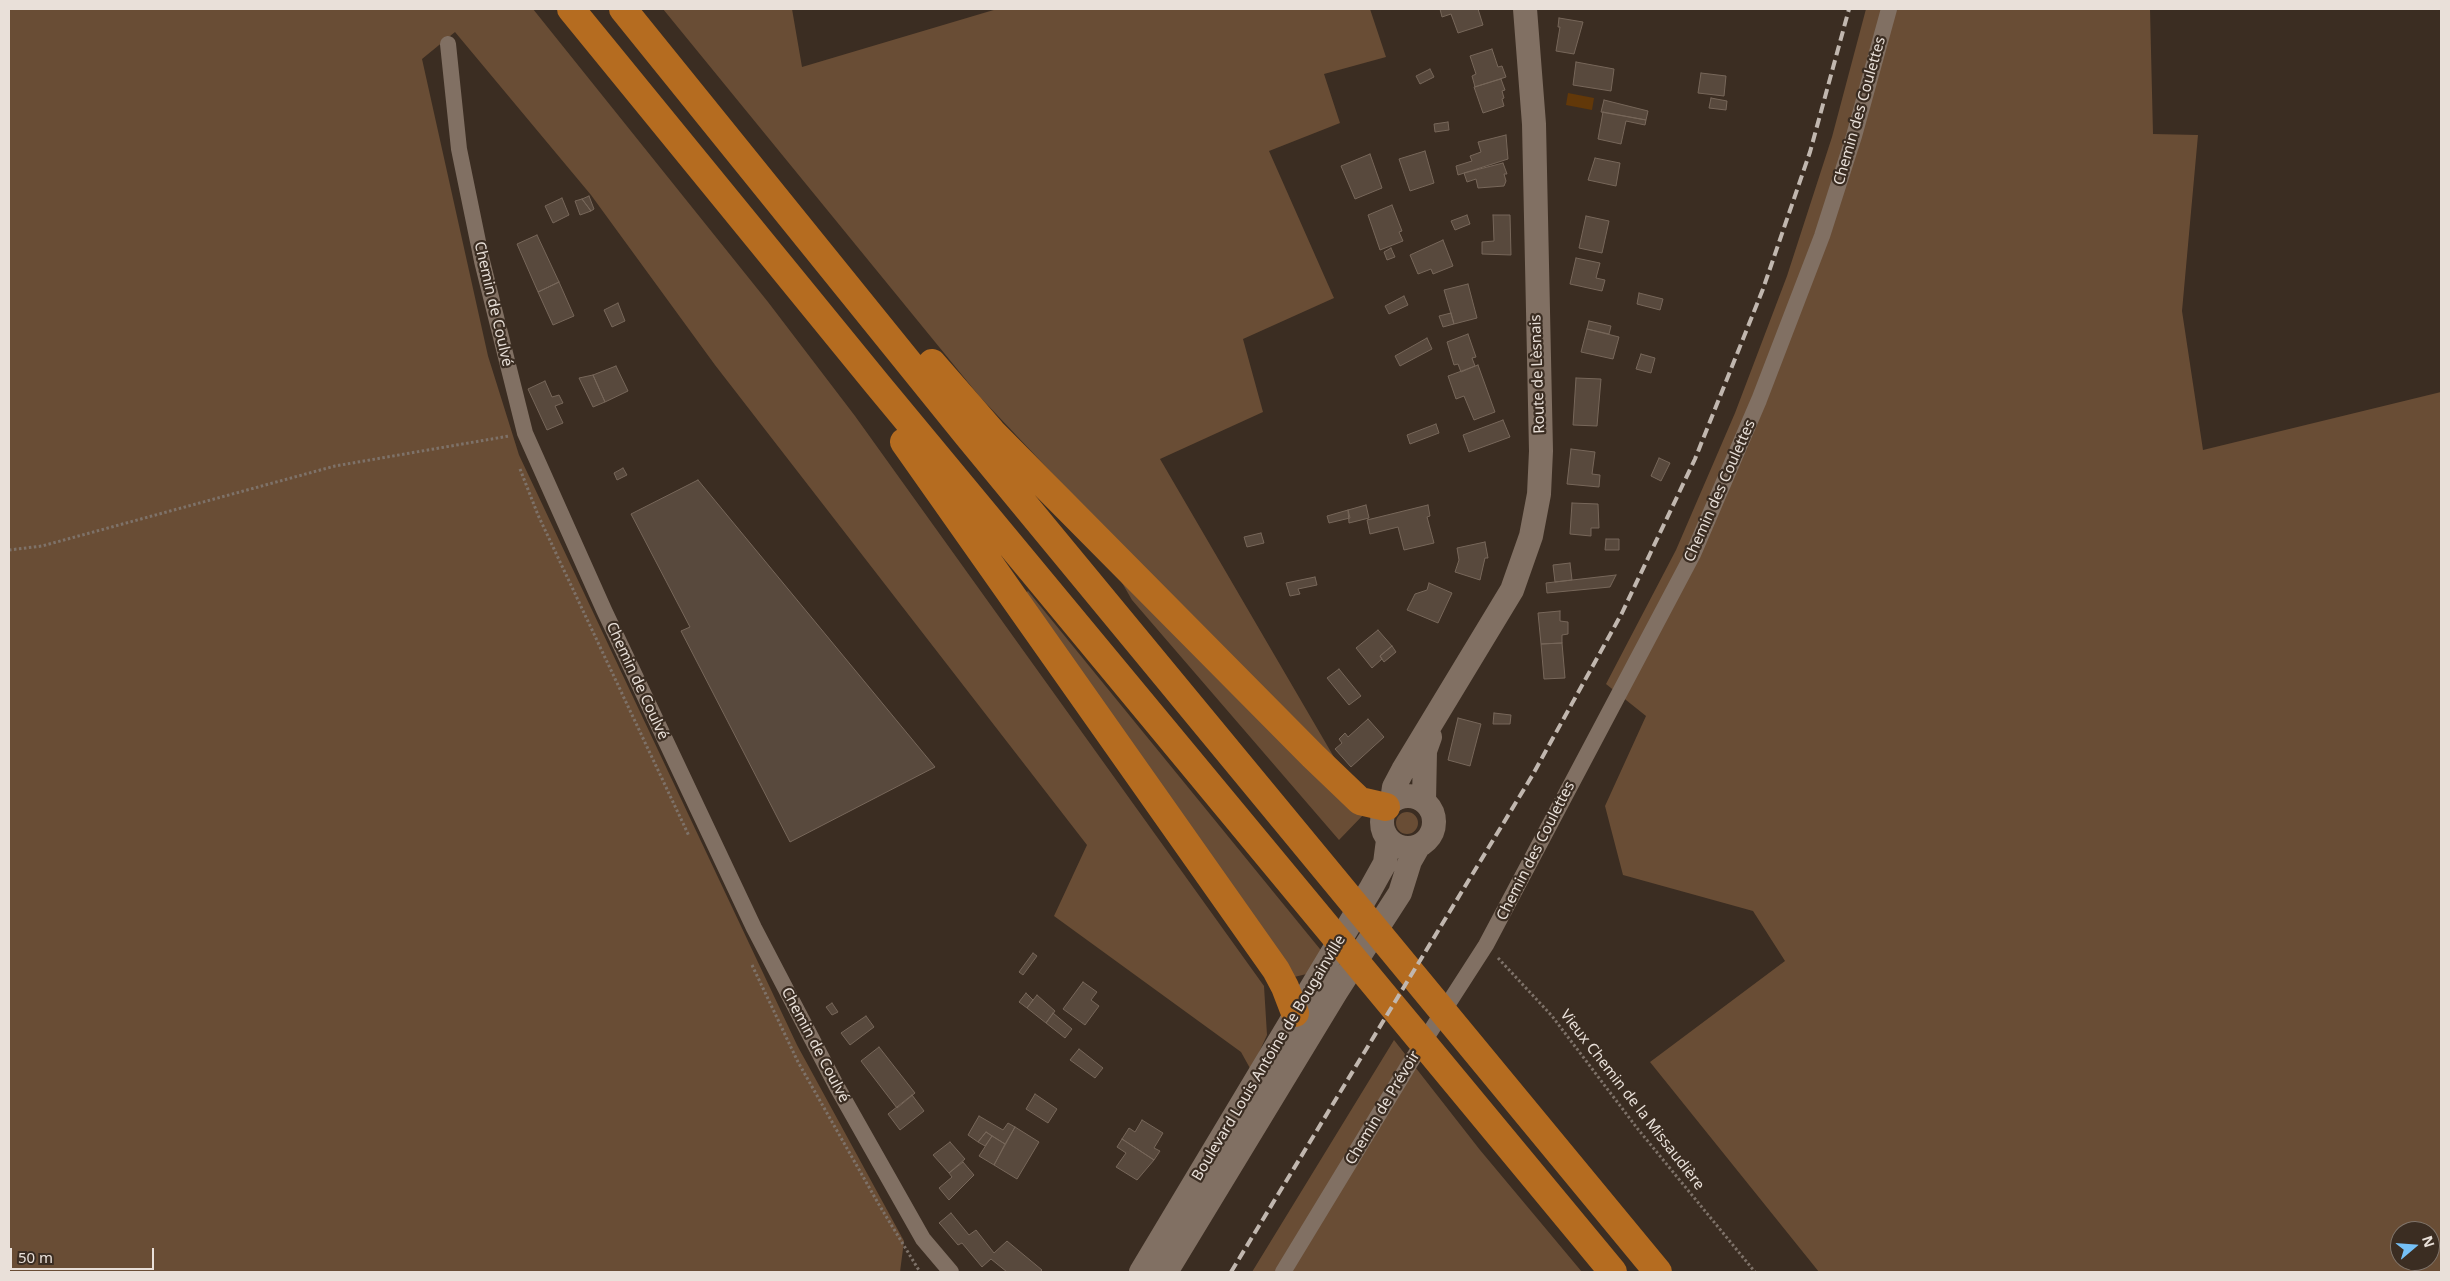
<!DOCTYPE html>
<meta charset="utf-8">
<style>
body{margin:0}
#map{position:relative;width:2450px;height:1281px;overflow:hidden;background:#3b2d22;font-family:"Noto Sans",sans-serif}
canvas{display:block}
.frame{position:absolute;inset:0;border:10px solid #e9e0d9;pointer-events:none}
.north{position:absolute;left:2390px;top:1221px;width:50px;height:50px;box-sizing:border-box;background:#3b2d22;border:1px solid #81756b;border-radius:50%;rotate:72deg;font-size:14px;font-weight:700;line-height:20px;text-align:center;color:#e9e0d9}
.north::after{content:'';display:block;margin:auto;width:18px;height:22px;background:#75c0f6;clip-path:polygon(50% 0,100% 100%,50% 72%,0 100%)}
.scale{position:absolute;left:10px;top:1248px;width:144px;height:22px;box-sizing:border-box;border:2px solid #e9e0d9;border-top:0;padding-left:6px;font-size:15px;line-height:18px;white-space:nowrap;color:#e9e0d9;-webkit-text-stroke:4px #3b2d22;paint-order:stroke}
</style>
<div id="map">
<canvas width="2450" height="1281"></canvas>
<div class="frame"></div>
<div class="north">N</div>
<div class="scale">50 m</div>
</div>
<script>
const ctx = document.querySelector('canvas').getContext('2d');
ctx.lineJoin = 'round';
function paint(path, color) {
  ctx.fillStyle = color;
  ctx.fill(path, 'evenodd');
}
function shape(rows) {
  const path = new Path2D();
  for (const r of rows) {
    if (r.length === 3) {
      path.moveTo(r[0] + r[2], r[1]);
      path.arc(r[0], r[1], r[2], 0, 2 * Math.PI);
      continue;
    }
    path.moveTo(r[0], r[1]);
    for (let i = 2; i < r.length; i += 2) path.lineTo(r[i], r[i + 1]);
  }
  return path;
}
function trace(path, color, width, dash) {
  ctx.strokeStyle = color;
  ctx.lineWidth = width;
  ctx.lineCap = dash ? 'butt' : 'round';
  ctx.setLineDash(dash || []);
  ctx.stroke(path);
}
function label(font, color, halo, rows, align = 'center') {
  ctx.font = font + ' "Noto Sans",sans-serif';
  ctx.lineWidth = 4.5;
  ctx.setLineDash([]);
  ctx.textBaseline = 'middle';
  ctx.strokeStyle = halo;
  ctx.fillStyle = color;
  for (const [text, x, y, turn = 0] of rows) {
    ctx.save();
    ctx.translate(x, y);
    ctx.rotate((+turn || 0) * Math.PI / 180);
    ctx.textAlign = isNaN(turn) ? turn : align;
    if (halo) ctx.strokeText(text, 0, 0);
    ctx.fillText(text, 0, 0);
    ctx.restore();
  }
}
paint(shape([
 [9,9,533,9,768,302,855,416,1264,986,1267,1035,1251,1070,1241,1052,1054,916,1087,845,715,365,591,195,455,32,422,59,488,356,519,455,797,1045,904,1241,900,1272,9,1272],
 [663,9,792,9,802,67,997,9,1370,9,1386,57,1324,74,1340,123,1269,151,1334,298,1243,339,1263,412,1160,459,1366,812,1339,840,1132,600,1069,491,980,397],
 [1866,9,2150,9,2153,134,2198,135,2182,311,2203,450,2441,392,2441,1272,1819,1272,1650,1062,1785,961,1753,911,1623,875,1605,806,1646,716,1606,684,1676,550,1735,413,1787,276,1832,137],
 [2400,1231,2430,1231,2430,1261,2400,1261],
 [1028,591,1324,954,1311,973,1294,977,1023,595],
 [1407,823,11],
 [1394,1040,1480,1150,1582,1272,1252,1272]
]), '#694d35');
paint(shape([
 [1568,93,1594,98,1592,110,1566,105]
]), '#623809');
const building = shape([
 [1440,9,1478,9,1483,25,1458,33,1451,14,1442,17,1440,9],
 [1559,18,1583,22,1574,54,1556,51,1560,27,1558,27,1559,18],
 [1492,49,1498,67,1502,66,1506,77,1475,87,1472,76,1476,74,1470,56,1492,49],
 [1576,62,1614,69,1611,91,1573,85,1576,62],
 [1430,69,1434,77,1420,84,1416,76,1430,69],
 [1701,73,1726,76,1724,96,1698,93,1701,73],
 [1501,79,1505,90,1502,91,1504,98,1502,99,1504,106,1483,113,1474,87,1501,79],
 [1711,98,1727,101,1726,110,1709,108,1711,98],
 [1604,100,1648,111,1646,120,1601,112,1604,100],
 [1603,112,1646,120,1645,125,1626,121,1621,144,1598,139,1603,112],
 [1448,122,1449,130,1435,132,1434,124,1448,122],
 [1506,135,1508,159,1458,175,1456,166,1472,161,1470,156,1481,152,1478,142,1506,135],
 [1425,151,1434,183,1410,191,1399,159,1425,151],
 [1370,154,1382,188,1355,199,1341,166,1370,154],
 [1595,158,1620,163,1616,186,1588,180,1595,158],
 [1503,163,1507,174,1504,174,1506,181,1504,186,1478,188,1476,179,1467,182,1464,173,1503,163],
 [589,196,594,209,591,211,582,199,589,196],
 [562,198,569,215,553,223,545,206,562,198],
 [582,199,591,211,580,215,575,201,582,199],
 [1392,205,1402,231,1399,232,1403,241,1380,250,1368,215,1392,205],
 [1467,215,1470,224,1455,230,1451,221,1467,215],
 [1493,215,1510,215,1511,255,1482,254,1482,242,1494,241,1493,215],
 [1586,216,1609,221,1602,253,1579,248,1586,216],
 [537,235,559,282,538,292,517,244,537,235],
 [1443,240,1453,266,1433,274,1431,269,1418,274,1410,255,1443,240],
 [1391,248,1395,257,1387,260,1384,252,1391,248],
 [1576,258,1600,263,1596,278,1605,280,1602,291,1570,284,1576,258],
 [559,282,574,316,553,325,538,292,559,282],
 [1468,284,1477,318,1454,324,1444,290,1468,284],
 [1639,293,1663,299,1660,310,1637,304,1639,293],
 [1404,296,1408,305,1389,314,1385,306,1404,296],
 [618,303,625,321,612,327,604,310,618,303],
 [1451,313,1454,324,1443,327,1439,316,1451,313],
 [1589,321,1611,326,1609,334,1587,329,1589,321],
 [1587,329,1619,337,1613,359,1581,352,1587,329],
 [1468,334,1476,357,1472,358,1475,366,1461,372,1458,364,1454,365,1447,342,1468,334],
 [1427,338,1432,349,1400,366,1395,356,1427,338],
 [1641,354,1655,358,1651,373,1636,369,1641,354],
 [1478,365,1495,412,1474,420,1464,396,1456,399,1448,376,1478,365],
 [616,366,628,391,605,402,593,375,616,366],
 [593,375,605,402,593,407,579,378,593,375],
 [1576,378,1601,379,1597,426,1573,425,1576,378],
 [545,381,552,397,559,395,563,403,555,406,563,423,547,430,528,389,545,381],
 [1503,420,1510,437,1469,452,1463,435,1503,420],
 [1436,424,1439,433,1410,444,1407,435,1436,424],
 [1571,449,1595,452,1592,474,1600,475,1599,487,1567,484,1571,449],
 [1659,458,1670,463,1661,481,1651,476,1659,458],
 [623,468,627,475,617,480,614,473,623,468],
 [698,480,935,767,790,842,681,631,690,627,631,514,698,480],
 [1572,503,1598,504,1599,528,1591,528,1591,536,1570,534,1572,503],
 [1366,505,1369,518,1349,523,1348,510,1366,505],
 [1428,505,1430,516,1427,517,1434,543,1404,550,1398,527,1370,534,1367,520,1428,505],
 [1348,510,1350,518,1329,523,1327,516,1348,510],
 [1261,533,1264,543,1247,547,1244,537,1261,533],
 [1606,539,1619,539,1619,550,1605,550,1606,539],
 [1485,542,1488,558,1485,558,1480,580,1455,572,1459,560,1457,548,1485,542],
 [1570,563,1572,580,1555,582,1553,565,1570,563],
 [1616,575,1610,587,1547,593,1546,583,1616,575],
 [1315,577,1317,585,1298,589,1300,594,1290,596,1286,583,1315,577],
 [1429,583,1452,593,1438,623,1407,610,1415,594,1427,590,1429,583],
 [1560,611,1560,621,1568,622,1568,634,1562,635,1562,643,1541,644,1538,613,1560,611],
 [1378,630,1392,646,1380,656,1382,659,1372,668,1356,648,1378,630],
 [1562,643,1565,678,1544,679,1541,644,1562,643],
 [1392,646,1396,652,1384,662,1380,656,1392,646],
 [1339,669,1361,696,1349,705,1327,678,1339,669],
 [1494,713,1511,715,1510,724,1493,724,1494,713],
 [1458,718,1481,724,1470,766,1448,760,1458,718],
 [1368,719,1384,737,1351,767,1335,749,1342,743,1339,739,1345,733,1348,737,1368,719],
 [1033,953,1037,956,1023,975,1019,972,1033,953],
 [1083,982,1097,992,1091,1000,1099,1006,1085,1025,1063,1009,1083,982],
 [1026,993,1033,1000,1027,1008,1019,1002,1026,993],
 [1037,995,1055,1011,1046,1023,1027,1008,1037,995],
 [832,1003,838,1012,832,1015,826,1007,832,1003],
 [1053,1013,1072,1029,1065,1038,1046,1023,1053,1013],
 [866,1016,874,1027,850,1045,841,1033,866,1016],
 [879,1047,915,1093,897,1108,861,1061,879,1047],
 [1079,1049,1103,1068,1095,1078,1070,1060,1079,1049],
 [1035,1094,1057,1109,1048,1123,1026,1109,1035,1094],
 [912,1095,924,1111,900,1130,888,1114,912,1095],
 [979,1116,1003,1130,1008,1123,1015,1127,1005,1144,986,1132,978,1142,968,1135,979,1116],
 [1142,1120,1163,1133,1154,1148,1160,1151,1154,1160,1122,1139,1129,1128,1135,1132,1142,1120],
 [1015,1127,1039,1142,1017,1179,994,1165,1015,1127],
 [986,1132,992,1136,985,1146,978,1142,986,1132],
 [992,1136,1005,1144,994,1165,979,1156,992,1136],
 [1122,1139,1154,1160,1137,1180,1116,1167,1126,1153,1117,1147,1122,1139],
 [950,1142,965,1159,949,1173,933,1155,950,1142],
 [963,1162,974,1175,949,1200,939,1188,952,1177,949,1173,963,1162],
 [951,1213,969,1235,976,1230,994,1253,1007,1241,1042,1270,1040,1272,1007,1272,991,1259,982,1267,962,1243,958,1245,941,1225,939,1223,951,1213]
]);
paint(building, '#58493d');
trace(building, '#77675a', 1);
trace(shape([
 [520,469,538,515,689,836],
 [9,550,42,546,335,466,509,436],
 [1498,958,1552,1016,1637,1128,1755,1272],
 [752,965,798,1062,878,1203,920,1272]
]), '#7e7269', 3, [2.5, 2.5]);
trace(shape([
 [448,44,459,149,482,261,525,433,604,610,754,928,837,1087,923,1239,951,1272],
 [1283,1272,1410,1063,1486,945,1693,554,1759,400,1822,236,1854,136,1889,9]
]), '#817063', 16);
trace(shape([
 [1408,822,26],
 [1392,801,1394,787,1403,770,1512,590,1531,536,1539,494,1541,451,1534,124,1525,9],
 [1424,801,1425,751,1430,737],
 [1141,1272,1370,890,1385,863,1388,840],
 [1166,1272,1336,992,1400,893,1410,861,1418,847]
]), '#817063', 24);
trace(shape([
 [571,9,878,385,1613,1272],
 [623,9,968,436,1658,1272],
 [932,363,992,432,1313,756,1360,801,1386,807],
 [904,442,1276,970,1285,987,1295,1013]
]), '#b56c20', 28);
trace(shape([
 [1231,1272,1532,776,1622,613,1695,459,1763,289,1810,152,1849,9]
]), '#c1b7af', 4, [10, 5]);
label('15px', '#e9e0d9', '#3b2d22', [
 ["Chemin des Coulettes",1860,111,-74],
 ["Chemin de Coulvé",493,304,77],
 ["Route de Lèsnais",1538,374,-92],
 ["Chemin des Coulettes",1720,491,-66],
 ["Chemin de Coulvé",637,681,65],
 ["Chemin des Coulettes",1536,851,-63],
 ["Chemin de Coulvé",815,1045,62],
 ["Boulevard Louis Antoine de Bougainville",1269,1058,-59],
 ["Vieux Chemin de la Missaudière",1632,1100,52],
 ["Chemin de Prévoir",1383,1108,-59]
]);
</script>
